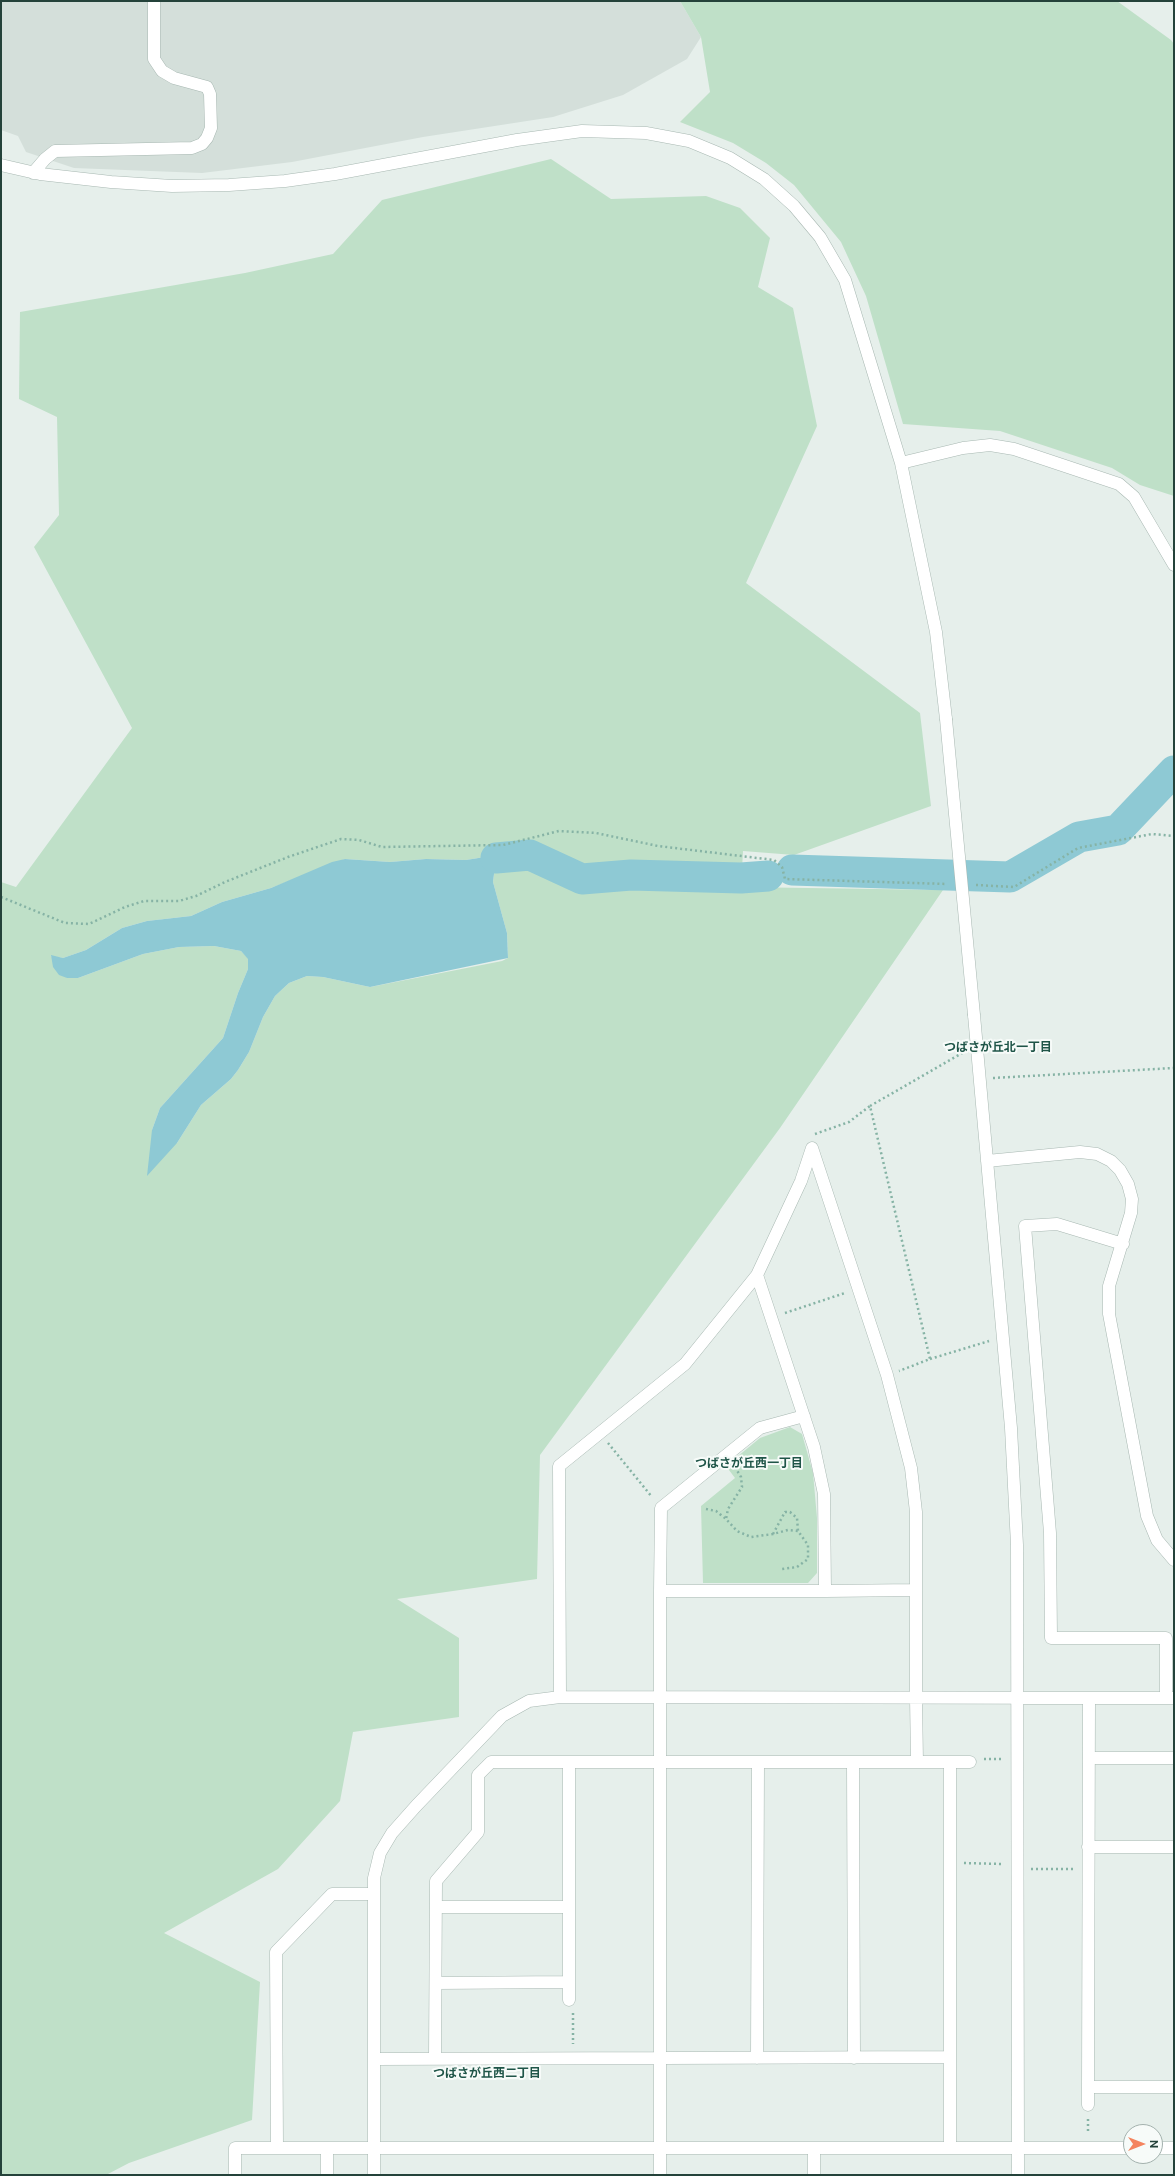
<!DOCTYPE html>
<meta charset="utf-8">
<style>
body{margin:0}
#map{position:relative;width:1175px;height:2176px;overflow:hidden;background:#e6efeb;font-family:"Public Sans",sans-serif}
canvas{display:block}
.frame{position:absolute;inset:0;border:2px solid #24423a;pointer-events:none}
.north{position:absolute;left:1123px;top:2124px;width:40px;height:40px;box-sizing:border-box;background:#f7fbf9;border:1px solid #a3b1ad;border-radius:50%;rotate:90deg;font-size:11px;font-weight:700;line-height:16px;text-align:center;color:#24423a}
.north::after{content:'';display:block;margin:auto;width:14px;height:18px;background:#f4845f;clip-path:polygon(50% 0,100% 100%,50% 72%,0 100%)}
</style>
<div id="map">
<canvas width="1175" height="2176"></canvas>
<div class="frame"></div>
<div class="north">N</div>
</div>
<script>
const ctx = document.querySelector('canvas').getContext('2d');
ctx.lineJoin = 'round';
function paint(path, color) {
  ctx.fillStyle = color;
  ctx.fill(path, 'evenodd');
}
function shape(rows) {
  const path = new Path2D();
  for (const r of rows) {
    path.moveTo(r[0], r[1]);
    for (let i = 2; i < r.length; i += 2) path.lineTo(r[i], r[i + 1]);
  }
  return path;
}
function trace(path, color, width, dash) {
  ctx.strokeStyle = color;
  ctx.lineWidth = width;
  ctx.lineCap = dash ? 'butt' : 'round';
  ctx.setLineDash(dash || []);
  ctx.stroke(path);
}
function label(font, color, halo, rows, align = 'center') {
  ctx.font = font + ' "Public Sans","Noto Sans JP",sans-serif';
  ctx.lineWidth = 4;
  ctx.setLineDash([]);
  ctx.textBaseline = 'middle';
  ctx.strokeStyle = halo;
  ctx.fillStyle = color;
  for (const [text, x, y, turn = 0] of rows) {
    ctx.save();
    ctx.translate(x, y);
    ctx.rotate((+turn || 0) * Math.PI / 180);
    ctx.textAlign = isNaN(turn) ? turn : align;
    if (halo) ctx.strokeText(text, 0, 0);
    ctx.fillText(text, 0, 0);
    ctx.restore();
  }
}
paint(shape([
 [1,1,680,1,701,37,687,59,623,95,553,117,423,137,292,162,202,173,74,168,26,152,18,136,1,130]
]), '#d4dfda');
paint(shape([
 [680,1,1117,1,1171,40,1174,44,1174,496,1140,485,1112,468,1000,431,903,424,866,296,841,242,794,185,766,163,733,143,680,122,710,92,701,37],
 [551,159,611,199,706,196,740,208,770,238,758,287,793,308,817,426,746,583,920,713,931,806,794,855,743,851,741,887,943,890,780,1128,540,1455,537,1579,397,1599,459,1638,459,1717,353,1732,340,1801,278,1869,164,1933,260,1982,252,2120,129,2163,106,2175,1,2175,1,882,16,887,132,728,34,547,59,515,57,417,19,399,20,312,245,273,333,254,382,200],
 [491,856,496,859,493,882,507,933,508,958,502,961,370,987,323,977,307,976,289,983,275,996,263,1017,249,1052,238,1070,231,1079,201,1105,177,1143,152,1148,152,1130,160,1108,223,1038,238,993,248,969,248,958,241,951,214,946,179,947,143,954,78,978,67,978,51,956,63,958,86,950,122,928,147,921,191,916,222,902,271,888,345,859,390,862,426,859,466,860],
 [790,1427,802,1434,813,1473,817,1518,817,1573,808,1583,703,1583,701,1506,735,1478,726,1466,760,1438]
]), '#bfe0c8');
paint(shape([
 [491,856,496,858,493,882,507,933,508,958,370,987,323,977,307,976,289,983,275,996,263,1017,249,1052,238,1070,231,1079,201,1105,177,1143,147,1176,152,1130,160,1108,223,1038,238,993,248,969,248,959,241,951,214,946,179,947,143,954,78,978,67,978,59,975,53,967,51,955,63,958,86,950,122,928,147,921,191,916,222,902,271,888,332,862,345,859,390,862,426,859,466,860]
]), '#8ec9d4');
trace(shape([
 [496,858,530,855,582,879,631,875,741,878,768,876],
 [792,870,1010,877,1079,837,1118,830,1174,771]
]), '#8ec9d4', 31);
const minor = shape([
 [1,165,40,174,111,182,172,186,229,185,285,181,335,174,517,140,582,131,646,133,689,141,730,158,764,179,794,206,820,237,845,280,901,463,936,632,946,719],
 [33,173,45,159,55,151,192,148,202,144,207,138,211,128,210,94,207,87,174,78,162,71,154,59,154,1],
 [901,463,963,448,990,445,1014,449,1119,484,1134,497,1174,565],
 [974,1015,1011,1428,1017,1545,1018,2175],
 [987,1161,1080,1152,1097,1154,1111,1161,1120,1170,1128,1184,1132,1199,1131,1213,1109,1286,1109,1314,1147,1516,1157,1540,1174,1560],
 [1123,1244,1057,1224,1025,1226,1050,1533,1051,1638,1166,1638,1166,1698],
 [804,1416,760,1428,661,1508,660,1591,825,1591],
 [916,1590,825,1591,824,1494,814,1447,757,1275,801,1181,812,1148,887,1375,911,1468,916,1512,916,1697,917,1762],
 [660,1591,660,2175],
 [560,1697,559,1466,685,1364,757,1275],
 [1089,1698,1088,2087,1174,2087],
 [1089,1758,1174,1758],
 [569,1762,569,2000],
 [853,1762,854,2058],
 [950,1762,950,2148],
 [1088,1847,1174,1847],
 [436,1907,569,1907],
 [436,1983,569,1982],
 [435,2058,436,1881,478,1832,478,1775,491,1762,970,1762],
 [757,2058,758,1762],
 [374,2059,950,2057],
 [1088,2087,1088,2105],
 [277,2148,276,1952,332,1894,373,1894],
 [327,2148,327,2175],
 [814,2148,814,2175],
 [1155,2148,1174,2148],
 [235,2175,235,2148,1131,2148],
 [374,2175,374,1878,380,1853,392,1833,416,1806,502,1716,529,1701,560,1697,1174,1698]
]);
trace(minor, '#a8b8b2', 13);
trace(shape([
 [976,885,1014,887,1078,848,1152,834,1174,836],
 [1,897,65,923,89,924,125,907,144,901,179,901,196,896,225,882,288,857,341,839,359,840,382,847,503,845,559,831,596,833,658,846,774,860,782,867,785,879,947,884],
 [993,1078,1174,1068],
 [870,1106,964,1052],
 [815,1134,849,1122,870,1106,930,1359,899,1371],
 [785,1313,845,1293],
 [930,1359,989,1341],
 [608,1443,652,1497],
 [735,1467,741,1477,742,1487,728,1509,726,1519,737,1531,751,1537,773,1534,788,1530,798,1531,808,1545,808,1559,797,1567,782,1569],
 [706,1509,716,1511,726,1519],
 [773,1534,785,1512,790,1512,797,1518,798,1531],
 [984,1759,1003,1759],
 [964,1863,1003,1864],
 [1031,1869,1074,1869],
 [573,2013,573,2044],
 [1088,2119,1088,2134]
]), '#86b3a5', 2.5, [2, 3]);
trace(minor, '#fff', 12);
const minorBridge = shape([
 [946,719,974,1015]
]);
trace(minorBridge, '#a8b8b2', 13, []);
trace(minorBridge, '#fff', 12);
label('bold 12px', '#1f5548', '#f7fbf9', [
 ["つばさが丘北一丁目",998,1047],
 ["つばさが丘西一丁目",749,1463],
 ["つばさが丘西二丁目",487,2073]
]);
</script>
